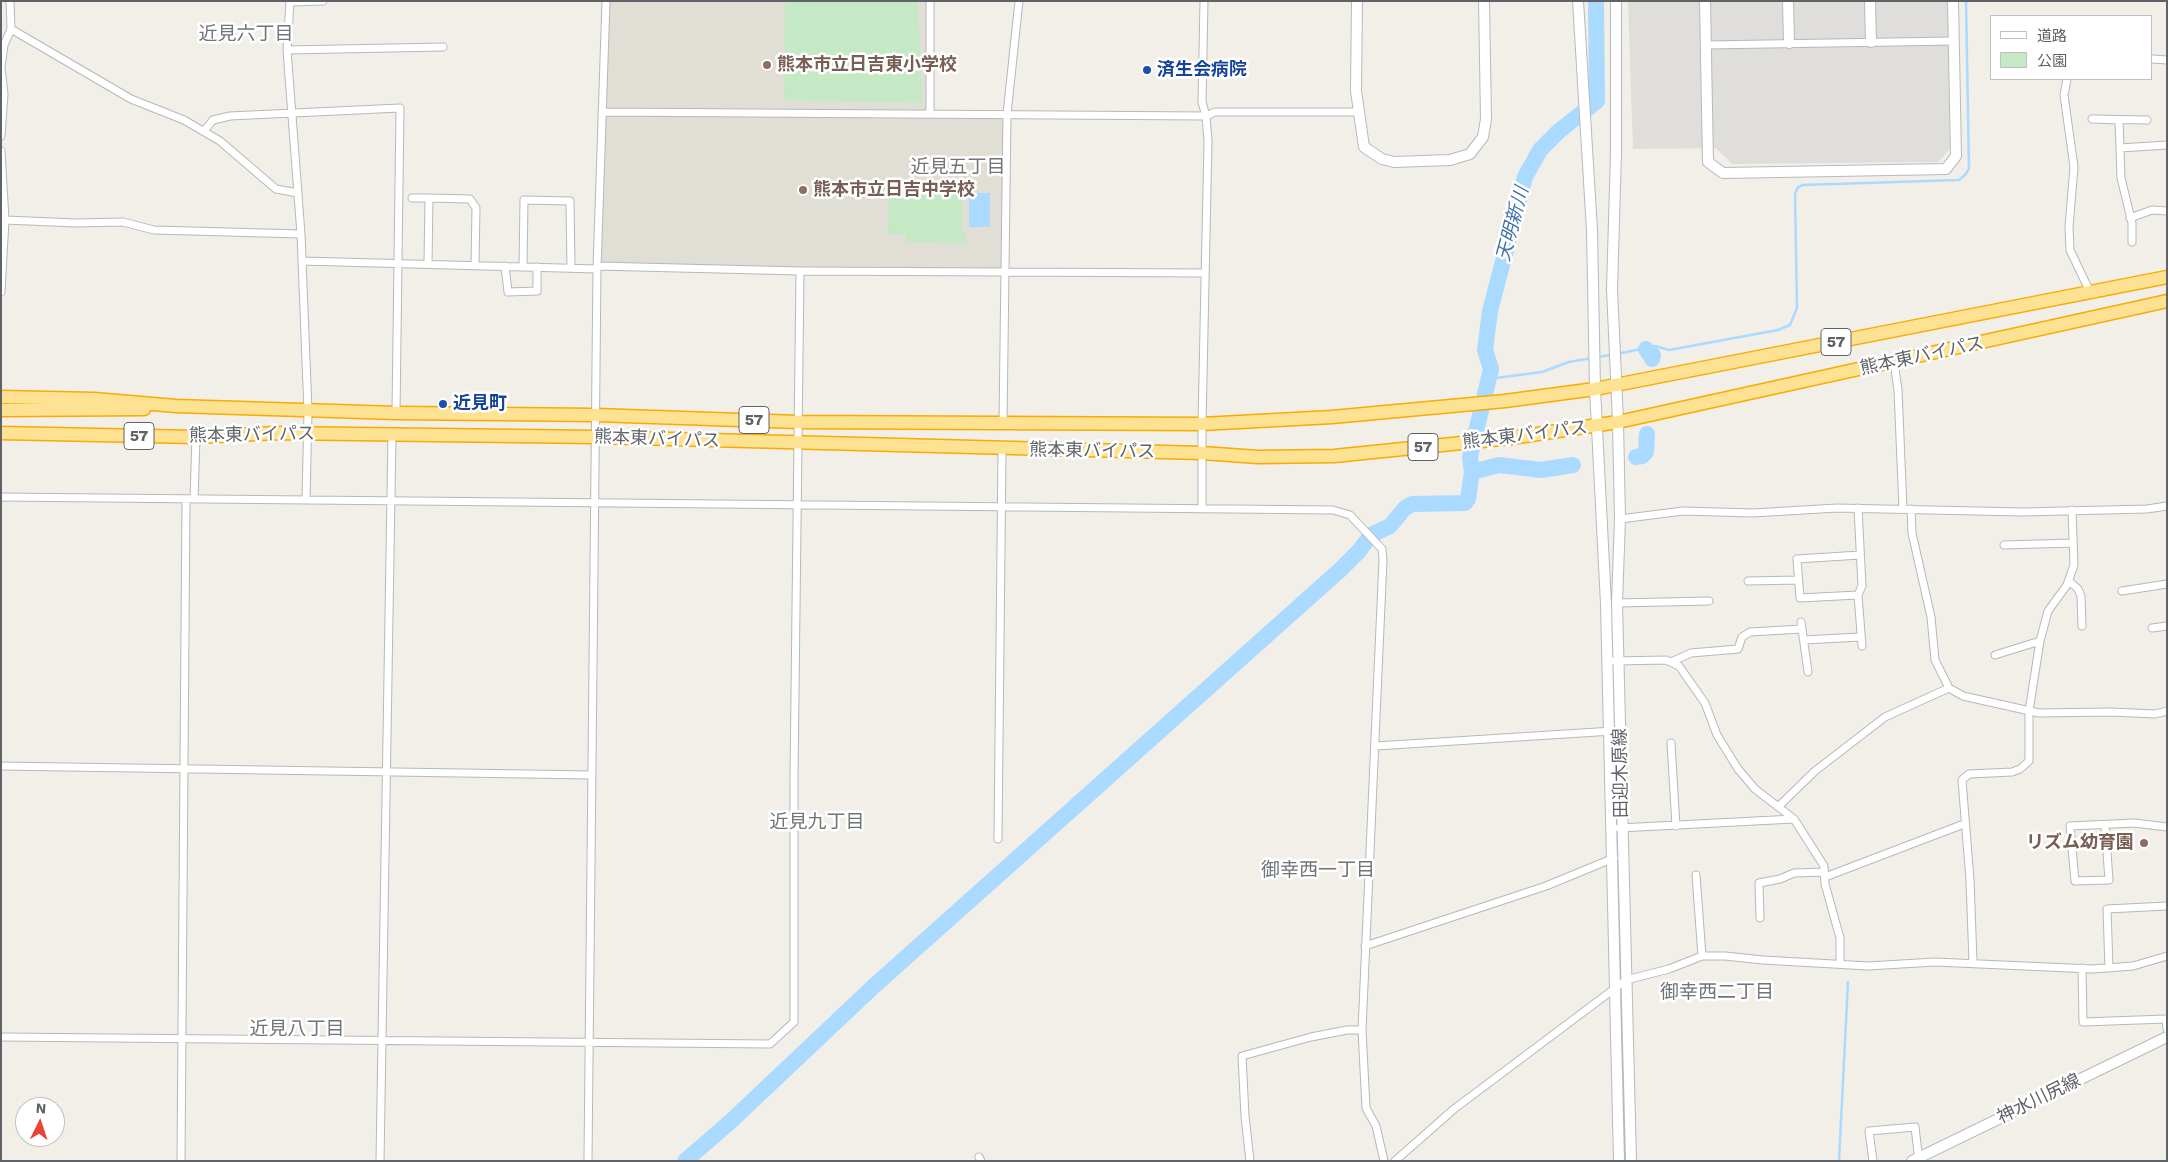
<!DOCTYPE html>
<meta charset="utf-8">
<style>
body{margin:0}
#map{position:relative;width:2168px;height:1162px;overflow:hidden;background:#f1efe8;font-family:"Work Sans","Noto Sans JP",sans-serif}
canvas{display:block}
.frame{position:absolute;inset:0;border:2px solid #5f6368;pointer-events:none}
.legend{position:absolute;left:1990px;top:15px;width:162px;height:65px;box-sizing:border-box;background:#fff;border:1px solid #bfc1c3;margin:0;padding:6px 9px;list-style:none;font-size:15px;color:#5f6368}
.legend li{display:flex;align-items:center;gap:10px;height:25px}
.legend b{width:25px;border:1px solid #bfc1c3}
.north{position:absolute;left:15px;top:1097px;width:50px;height:50px;box-sizing:border-box;background:#fff;border:1px solid #bfc1c3;border-radius:50%;rotate:4deg;font-size:14px;font-weight:700;line-height:20px;text-align:center;color:#5f6368}
.north::after{content:'';display:block;margin:auto;width:18px;height:22px;background:#ea4335;clip-path:polygon(50% 0,100% 100%,50% 72%,0 100%)}
</style>
<div id="map">
<canvas width="2168" height="1162"></canvas>
<div class="frame"></div>
<ul class="legend">
<li><b style="height:6px;background:#fff"></b>道路</li>
<li><b style="height:14px;background:#c5e8c5"></b>公園</li>
</ul>
<div class="north">N</div>
</div>
<script>
const ctx = document.querySelector('canvas').getContext('2d');
ctx.lineJoin = 'round';
function paint(path, color) {
  ctx.fillStyle = color;
  ctx.fill(path, 'evenodd');
}
function shape(rows) {
  const path = new Path2D();
  for (const r of rows) {
    path.moveTo(r[0], r[1]);
    for (let i = 2; i < r.length; i += 2) path.lineTo(r[i], r[i + 1]);
  }
  return path;
}
function trace(path, color, width, dash) {
  ctx.strokeStyle = color;
  ctx.lineWidth = width;
  ctx.lineCap = dash ? 'butt' : 'round';
  ctx.setLineDash(dash || []);
  ctx.stroke(path);
}
function label(font, color, halo, rows, align = 'center') {
  ctx.font = font + ' "Work Sans","Noto Sans JP",sans-serif';
  ctx.lineWidth = 5;
  ctx.setLineDash([]);
  ctx.textBaseline = 'middle';
  ctx.strokeStyle = halo;
  ctx.fillStyle = color;
  for (const [text, x, y, turn = 0] of rows) {
    ctx.save();
    ctx.translate(x, y);
    ctx.rotate((+turn || 0) * Math.PI / 180);
    ctx.textAlign = isNaN(turn) ? turn : align;
    if (halo) ctx.strokeText(text, 0, 0);
    ctx.fillText(text, 0, 0);
    ctx.restore();
  }
}
paint(shape([
 [1628,1,1948,1,1950,149,1938,162,1732,164,1716,148,1633,149]
]), '#e0deda');
paint(shape([
 [606,1,930,1,930,113,1007,114,1006,273,597,266]
]), '#e1ded6');
paint(shape([
 [785,1,918,1,922,103,784,100],
 [882,186,963,188,962,232,966,232,966,243,906,242,906,234,888,234,889,198,882,195]
]), '#c5e8c5');
paint(shape([
 [969,193,990,193,990,227,969,227]
]), '#aadaff');
trace(shape([
 [1617,354,1655,346,1669,350,1778,330,1790,325,1797,308,1795,194,1798,187,1803,185,1959,180,1965,175,1969,169,1966,1],
 [1597,357,1611,355],
 [1488,379,1542,372,1569,362,1592,358],
 [1839,1161,1848,982]
]), '#aadaff', 2.5);
trace(shape([
 [1646,349,1649,354,1653,355,1652,359],
 [1636,457,1642,456,1646,452,1647,434],
 [1472,472,1470,457,1491,369,1485,350,1490,311,1525,177,1540,150,1559,131,1597,101,1596,1],
 [685,1161,730,1122,874,986,1340,570,1359,551,1371,535,1390,526,1405,508,1412,504,1465,503,1468,499,1472,472,1499,465,1541,470,1573,465]
]), '#aadaff', 16);
const street = shape([
 [290,1,287,50,301,234,308,411,306,500],
 [930,1,930,113],
 [290,2,323,1],
 [11,29,131,99,184,120,220,141,276,189,298,193],
 [1706,45,1954,41],
 [287,50,443,47],
 [2152,59,2167,60],
 [1,67,4,45,11,29,10,1],
 [1,68,4,94,1,136],
 [2067,79,2064,95,2074,167,2069,227,2070,250,2090,292],
 [602,112,1206,116,1215,112,1358,112],
 [204,131,213,120,230,116,400,108,396,413],
 [2120,148,2167,145],
 [1,151,5,220,1,292],
 [412,198,429,198],
 [2130,218,2152,210,2167,211],
 [5,220,76,223,123,222,154,230,301,234],
 [2132,242,2132,223,2121,178,2119,120,2092,119,2147,120],
 [302,261,597,269],
 [428,264,429,198,470,199,476,208,475,265],
 [505,266,508,292,537,291,537,267],
 [597,266,800,271,1205,273],
 [523,267,524,200,570,201,571,268],
 [1894,362,1898,390,1903,509],
 [1003,424,1007,114,1019,1],
 [1,497,1333,510,1350,515,1382,549,1383,560,1362,1030,1366,1108,1376,1126,1384,1161],
 [194,499,196,437],
 [1858,508,1862,586,1858,595,1862,646],
 [1202,509,1202,424,1208,141,1206,116,1202,102,1204,1],
 [1911,509,1912,533,1931,617,1935,660,1949,688,1963,696,2039,713,2111,712,2155,714,2167,711],
 [1620,519,1683,511,1753,513,1837,508,2023,512,2147,509,2167,506],
 [2004,545,2073,543],
 [1748,581,1798,580],
 [2069,581,2078,589,2081,596,2082,626],
 [2122,591,2167,584],
 [1858,595,1800,598,1797,559,1860,555],
 [1617,603,1709,601],
 [1801,622,1808,672],
 [2152,628,2167,626],
 [1804,640,1860,637],
 [1995,655,2040,641],
 [1614,661,1666,660,1679,666,1705,703,1717,735,1738,769,1755,789,1794,819,1824,866,1825,884,1840,938,1840,964],
 [1671,662,1691,653,1738,649,1742,637,1750,632,1802,629],
 [1671,743,1676,826],
 [1376,746,1613,731],
 [1,766,592,775],
 [1779,806,1815,771,1885,717,1949,688],
 [2105,826,2109,880,2075,881,2070,826,2134,823,2167,827],
 [1619,828,1794,819],
 [998,839,1002,449],
 [1696,875,1702,956],
 [1825,877,1964,824],
 [1760,918,1759,883,1780,879,1794,873,1824,872],
 [1365,946,1546,886,1614,858],
 [1973,962,1970,880,1962,780,1969,774,2012,772,2020,769,2029,761,2029,711,2040,641,2048,611,2067,585,2074,565,2072,510],
 [2082,968,2083,1022,2166,1019,2167,1029],
 [2109,968,2107,909,2167,906],
 [1,1037,770,1044,794,1022,794,778,800,271],
 [979,1157,981,1161],
 [181,1161,186,499],
 [380,1161,392,434],
 [588,1161,597,269,606,1],
 [1250,1161,1245,1116,1242,1056,1311,1037,1347,1030,1362,1030],
 [1395,1161,1454,1109,1626,980,1669,969,1702,956,1725,956,1763,960,1868,966,1935,962,2092,969,2133,966,2167,956],
 [1873,1161,1869,1131,1915,1127,1919,1161]
]);
const secondary = shape([
 [1357,1,1356,91,1364,147,1382,159,1394,162,1450,160,1470,154,1483,137,1486,119,1484,1],
 [1578,1,1592,230,1595,389,1606,604,1619,1161],
 [1616,1,1616,153,1612,289,1618,422,1620,519,1617,603,1631,1161],
 [1705,1,1708,162,1723,173,1946,169,1956,156,1953,1],
 [1788,1,1789,43],
 [1870,1,1871,42],
 [1912,1161,2167,1037]
]);
const highway = shape([
 [1,397,94,399,176,406,396,413,596,415,798,422,1202,424,1332,417,1505,401,1595,389,2167,277],
 [1,410,144,409],
 [1,433,196,437,277,433,596,437,1202,453,1258,457,1334,456,1511,438,1618,422,2167,301]
]);
trace(street, '#b5b8bc', 9);
trace(secondary, '#b6babf', 12);
trace(highway, '#f9ab00', 15);
trace(street, '#fff', 7);
trace(secondary, '#fff', 10);
trace(highway, '#fde293', 12);
for (const [x, y, r, color] of [
 [767,65,5,"#8d6e63"],
 [1147,70,5,"#1a4fb4"],
 [803,190,5,"#8d6e63"],
 [443,404,5,"#1a4fb4"],
 [2144,843,5,"#8d6e63"]
]) {
  const dot = new Path2D();
  dot.arc(x, y, r, 0, 2 * Math.PI);
  ctx.fillStyle = color;
  ctx.fill(dot);
  trace(dot, '#fff', 2);
}
for (const [x, y, w] of [
 [1836,342,30],
 [754,420,30],
 [139,436,30],
 [1423,447,30]
]) {
  const box = new Path2D();
  box.roundRect(x - w / 2, y - 13.5, w, 27, 4);
  ctx.fillStyle = '#fff';
  ctx.fill(box);
  trace(box, '#5f6368', 1);
}
label('bold 16px', '#5f6368', null, [
 ["57",1836,342],
 ["57",754,420],
 ["57",139,436],
 ["57",1423,447]
]);
label('bold 18px', '#785e54', '#fff', [
 ["熊本市立日吉東小学校",777,65],
 ["熊本市立日吉中学校",813,190],
 ["リズム幼育園",2134,843,"right"]
], 'left');
label('bold 18px', '#164399', '#fff', [
 ["済生会病院",1157,70],
 ["近見町",453,404]
], 'left');
label('18px', '#5f6368', '#fff', [
 ["熊本東バイパス",1922,356,-12],
 ["熊本東バイパス",252,435,-1],
 ["熊本東バイパス",1525,435,-7],
 ["熊本東バイパス",657,439,2],
 ["熊本東バイパス",1092,451,1],
 ["田迎木原線",1621,773,-91],
 ["神水川尻線",2039,1099,-26]
]);
label('19px', '#70757a', '#fff', [
 ["近見六丁目",246,34],
 ["近見五丁目",958,167],
 ["近見九丁目",817,822],
 ["御幸西一丁目",1318,870],
 ["御幸西二丁目",1717,992],
 ["近見八丁目",297,1029]
]);
label('italic 19px', '#4174aa', '#fff', [
 ["天明新川",1513,224,-75]
]);
</script>
